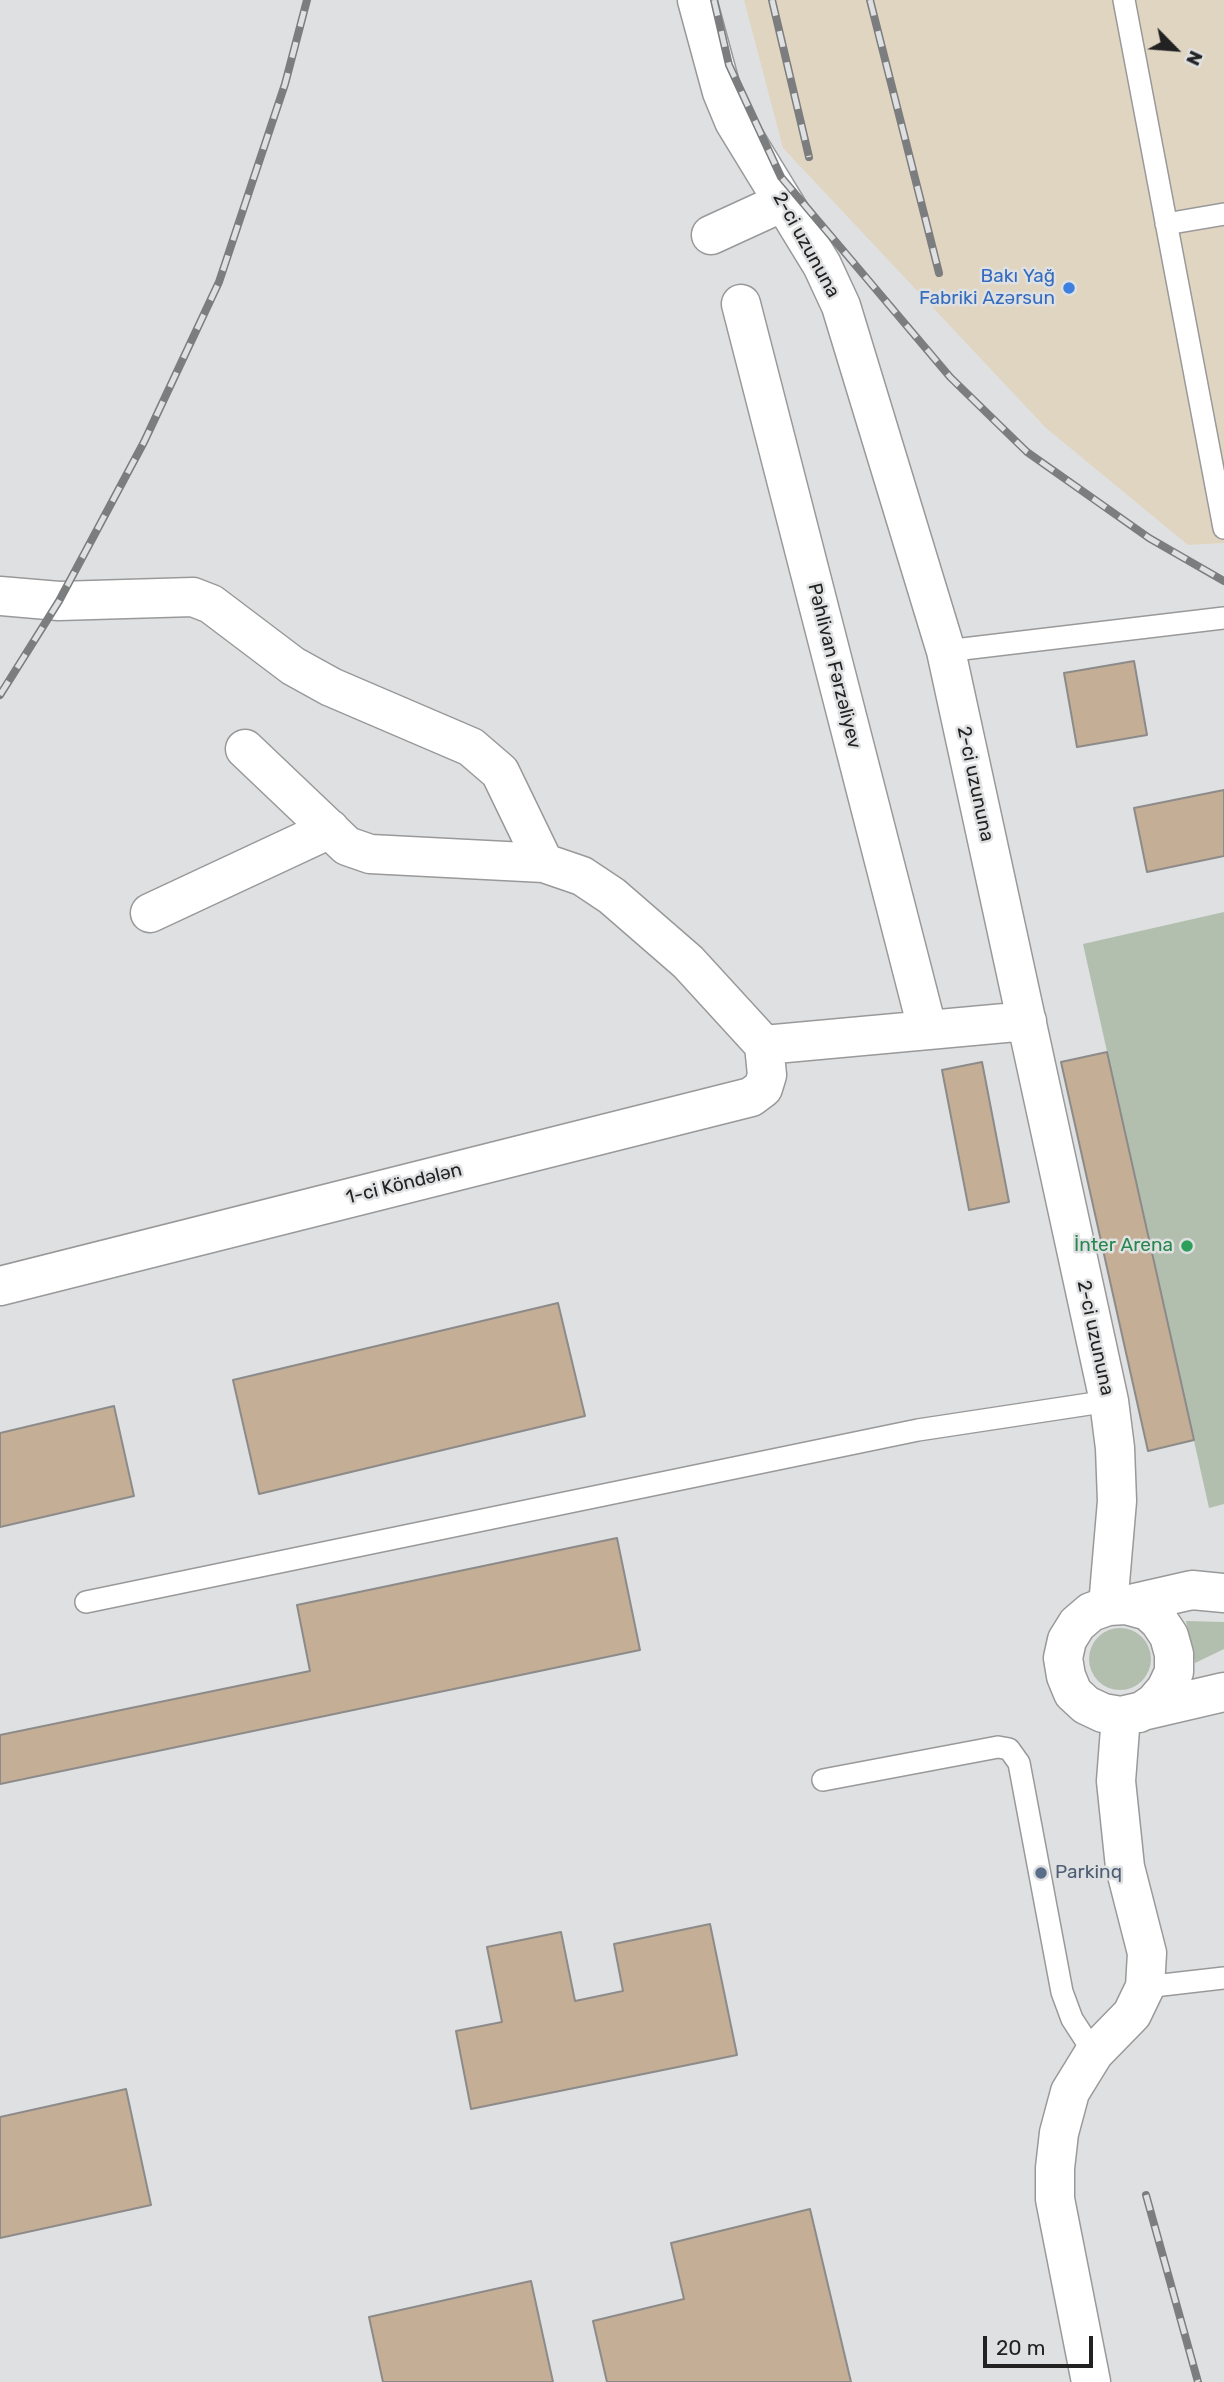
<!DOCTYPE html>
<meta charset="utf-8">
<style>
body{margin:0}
#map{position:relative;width:1224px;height:2382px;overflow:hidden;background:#dfe0e1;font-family:Rubik,sans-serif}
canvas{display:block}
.north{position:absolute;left:1140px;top:14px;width:70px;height:70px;-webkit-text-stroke:5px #dfe0e1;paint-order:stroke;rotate:115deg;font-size:19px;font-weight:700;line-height:28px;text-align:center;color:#222223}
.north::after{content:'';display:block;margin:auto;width:24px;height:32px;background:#222223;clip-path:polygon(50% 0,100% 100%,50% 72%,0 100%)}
.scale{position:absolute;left:983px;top:2336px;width:110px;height:32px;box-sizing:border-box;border:4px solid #222223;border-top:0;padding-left:9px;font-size:21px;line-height:24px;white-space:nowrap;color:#222223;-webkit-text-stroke:5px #dfe0e1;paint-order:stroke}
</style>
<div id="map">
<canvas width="1224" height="2382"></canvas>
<div class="north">N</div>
<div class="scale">20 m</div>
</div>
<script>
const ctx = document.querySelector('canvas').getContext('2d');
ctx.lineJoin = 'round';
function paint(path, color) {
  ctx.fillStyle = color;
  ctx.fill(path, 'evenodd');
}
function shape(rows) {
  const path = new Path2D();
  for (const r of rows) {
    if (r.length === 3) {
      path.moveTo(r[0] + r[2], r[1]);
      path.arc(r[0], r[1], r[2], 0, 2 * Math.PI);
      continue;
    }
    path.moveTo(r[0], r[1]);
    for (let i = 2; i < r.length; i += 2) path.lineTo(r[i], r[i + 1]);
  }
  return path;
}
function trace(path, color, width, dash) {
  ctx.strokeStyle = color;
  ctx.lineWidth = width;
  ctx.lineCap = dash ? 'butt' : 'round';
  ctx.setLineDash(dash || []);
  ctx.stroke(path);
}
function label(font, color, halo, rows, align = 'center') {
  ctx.font = font + ' Rubik,sans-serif';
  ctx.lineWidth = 5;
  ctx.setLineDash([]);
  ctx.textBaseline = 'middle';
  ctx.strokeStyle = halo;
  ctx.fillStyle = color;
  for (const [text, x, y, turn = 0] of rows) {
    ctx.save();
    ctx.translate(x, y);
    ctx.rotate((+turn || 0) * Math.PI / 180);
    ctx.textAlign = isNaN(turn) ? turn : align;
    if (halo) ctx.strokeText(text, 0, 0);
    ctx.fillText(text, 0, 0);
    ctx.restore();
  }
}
paint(shape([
 [744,0,1224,0,1224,543,1188,545,1046,428,783,148]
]), '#e0d5c1');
paint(shape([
 [1224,912,1224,1504,1209,1508,1083,944],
 [1186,1621,1224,1622,1224,1649,1195,1663],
 [1120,1659,31]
]), '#b3bfae');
const building = shape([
 [1134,661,1147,735,1077,747,1064,673,1134,661],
 [1224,790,1224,856,1147,872,1134,808,1224,790],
 [1107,1052,1194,1440,1148,1451,1061,1062,1107,1052],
 [982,1062,1009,1202,969,1210,942,1070,982,1062],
 [558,1303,585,1416,259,1494,233,1380,558,1303],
 [114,1406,134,1496,0,1527,0,1433,114,1406],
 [617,1538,640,1650,0,1784,0,1735,310,1671,297,1605,617,1538],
 [710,1924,737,2055,471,2109,456,2031,502,2022,487,1947,561,1932,575,2001,623,1991,614,1944,710,1924],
 [126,2089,151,2205,0,2238,0,2117,126,2089],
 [810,2209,851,2382,607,2382,593,2321,684,2299,671,2243,810,2209],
 [531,2281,553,2382,383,2382,369,2317,531,2281]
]);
paint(building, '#c5ae96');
trace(building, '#8c8b8a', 2);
const lane = shape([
 [1124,0,1224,528],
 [1166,224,1224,214],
 [946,651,1224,618],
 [86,1602,918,1430,1109,1401],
 [823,1780,998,1747,1009,1749,1019,1763,1062,1992,1072,2019,1094,2053],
 [1145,1987,1224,1978]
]);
const street = shape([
 [697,0,722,92,734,121,822,265,841,306,946,651,1109,1401,1115,1448,1117,1501,1108,1606],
 [711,235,783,202],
 [741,304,927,1028],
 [0,596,59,601,193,597,211,604,293,666,331,687,471,747,500,772,544,863],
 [245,749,347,846,370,854,544,863,582,876,612,896,688,962,764,1045],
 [150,913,330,829],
 [764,1045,1027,1021],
 [0,1286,751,1097,763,1088,767,1075,764,1045],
 [1091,2382,1055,2199,1055,2168,1059,2133,1070,2092,1094,2053,1132,2014,1145,1987,1147,1953,1125,1867,1116,1781,1121,1716]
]);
const secondary = shape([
 [1224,1593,1192,1590,1126,1605,1108,1606,1091,1612,1077,1624,1067,1640,1063,1658,1066,1676,1073,1693,1086,1705,1103,1713,1121,1716,1224,1692],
 [1126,1605,1148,1611,1159,1621,1169,1636,1174,1654,1174,1672,1166,1689,1154,1703,1139,1713]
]);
trace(lane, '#99999a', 24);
trace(street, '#99999a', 41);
trace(secondary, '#99999a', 41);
trace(lane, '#fff', 21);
trace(street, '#fff', 38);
trace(secondary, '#fff', 38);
const rail = shape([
 [714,0,729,65,781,177,950,377,1027,452,1149,538,1224,581],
 [772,0,809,157],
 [870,0,939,273],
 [0,695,59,601,144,442,219,282,285,84,307,0],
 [1146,2195,1198,2382]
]);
trace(rail, '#7c7d7e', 8);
trace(rail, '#dfe0e1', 5, [16]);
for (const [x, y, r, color] of [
 [1069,288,7,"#3f7fe0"],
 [1187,1246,7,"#2e9e5b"],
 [1041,1873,7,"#5c6f8a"]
]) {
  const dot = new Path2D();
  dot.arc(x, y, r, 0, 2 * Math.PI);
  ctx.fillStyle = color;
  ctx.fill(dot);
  trace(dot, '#dfe0e1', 2.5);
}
label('19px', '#222223', '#dfe0e1', [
 ["2-ci uzununa",806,245,61],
 ["Pəhlivan Fərzəliyev",834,666,76],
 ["2-ci uzununa",975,784,78],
 ["1-ci Köndələn",404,1184,-14],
 ["2-ci uzununa",1095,1338,78]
]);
label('19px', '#366cbe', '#dfe0e1', [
 ["Bakı Yağ",1055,277],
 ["Fabriki Azərsun",1055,299]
], 'right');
label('19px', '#27864d', '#dfe0e1', [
 ["İnter Arena",1173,1246]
], 'right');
label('19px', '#4e5e75', '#dfe0e1', [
 ["Parkinq",1055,1873]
], 'left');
</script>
